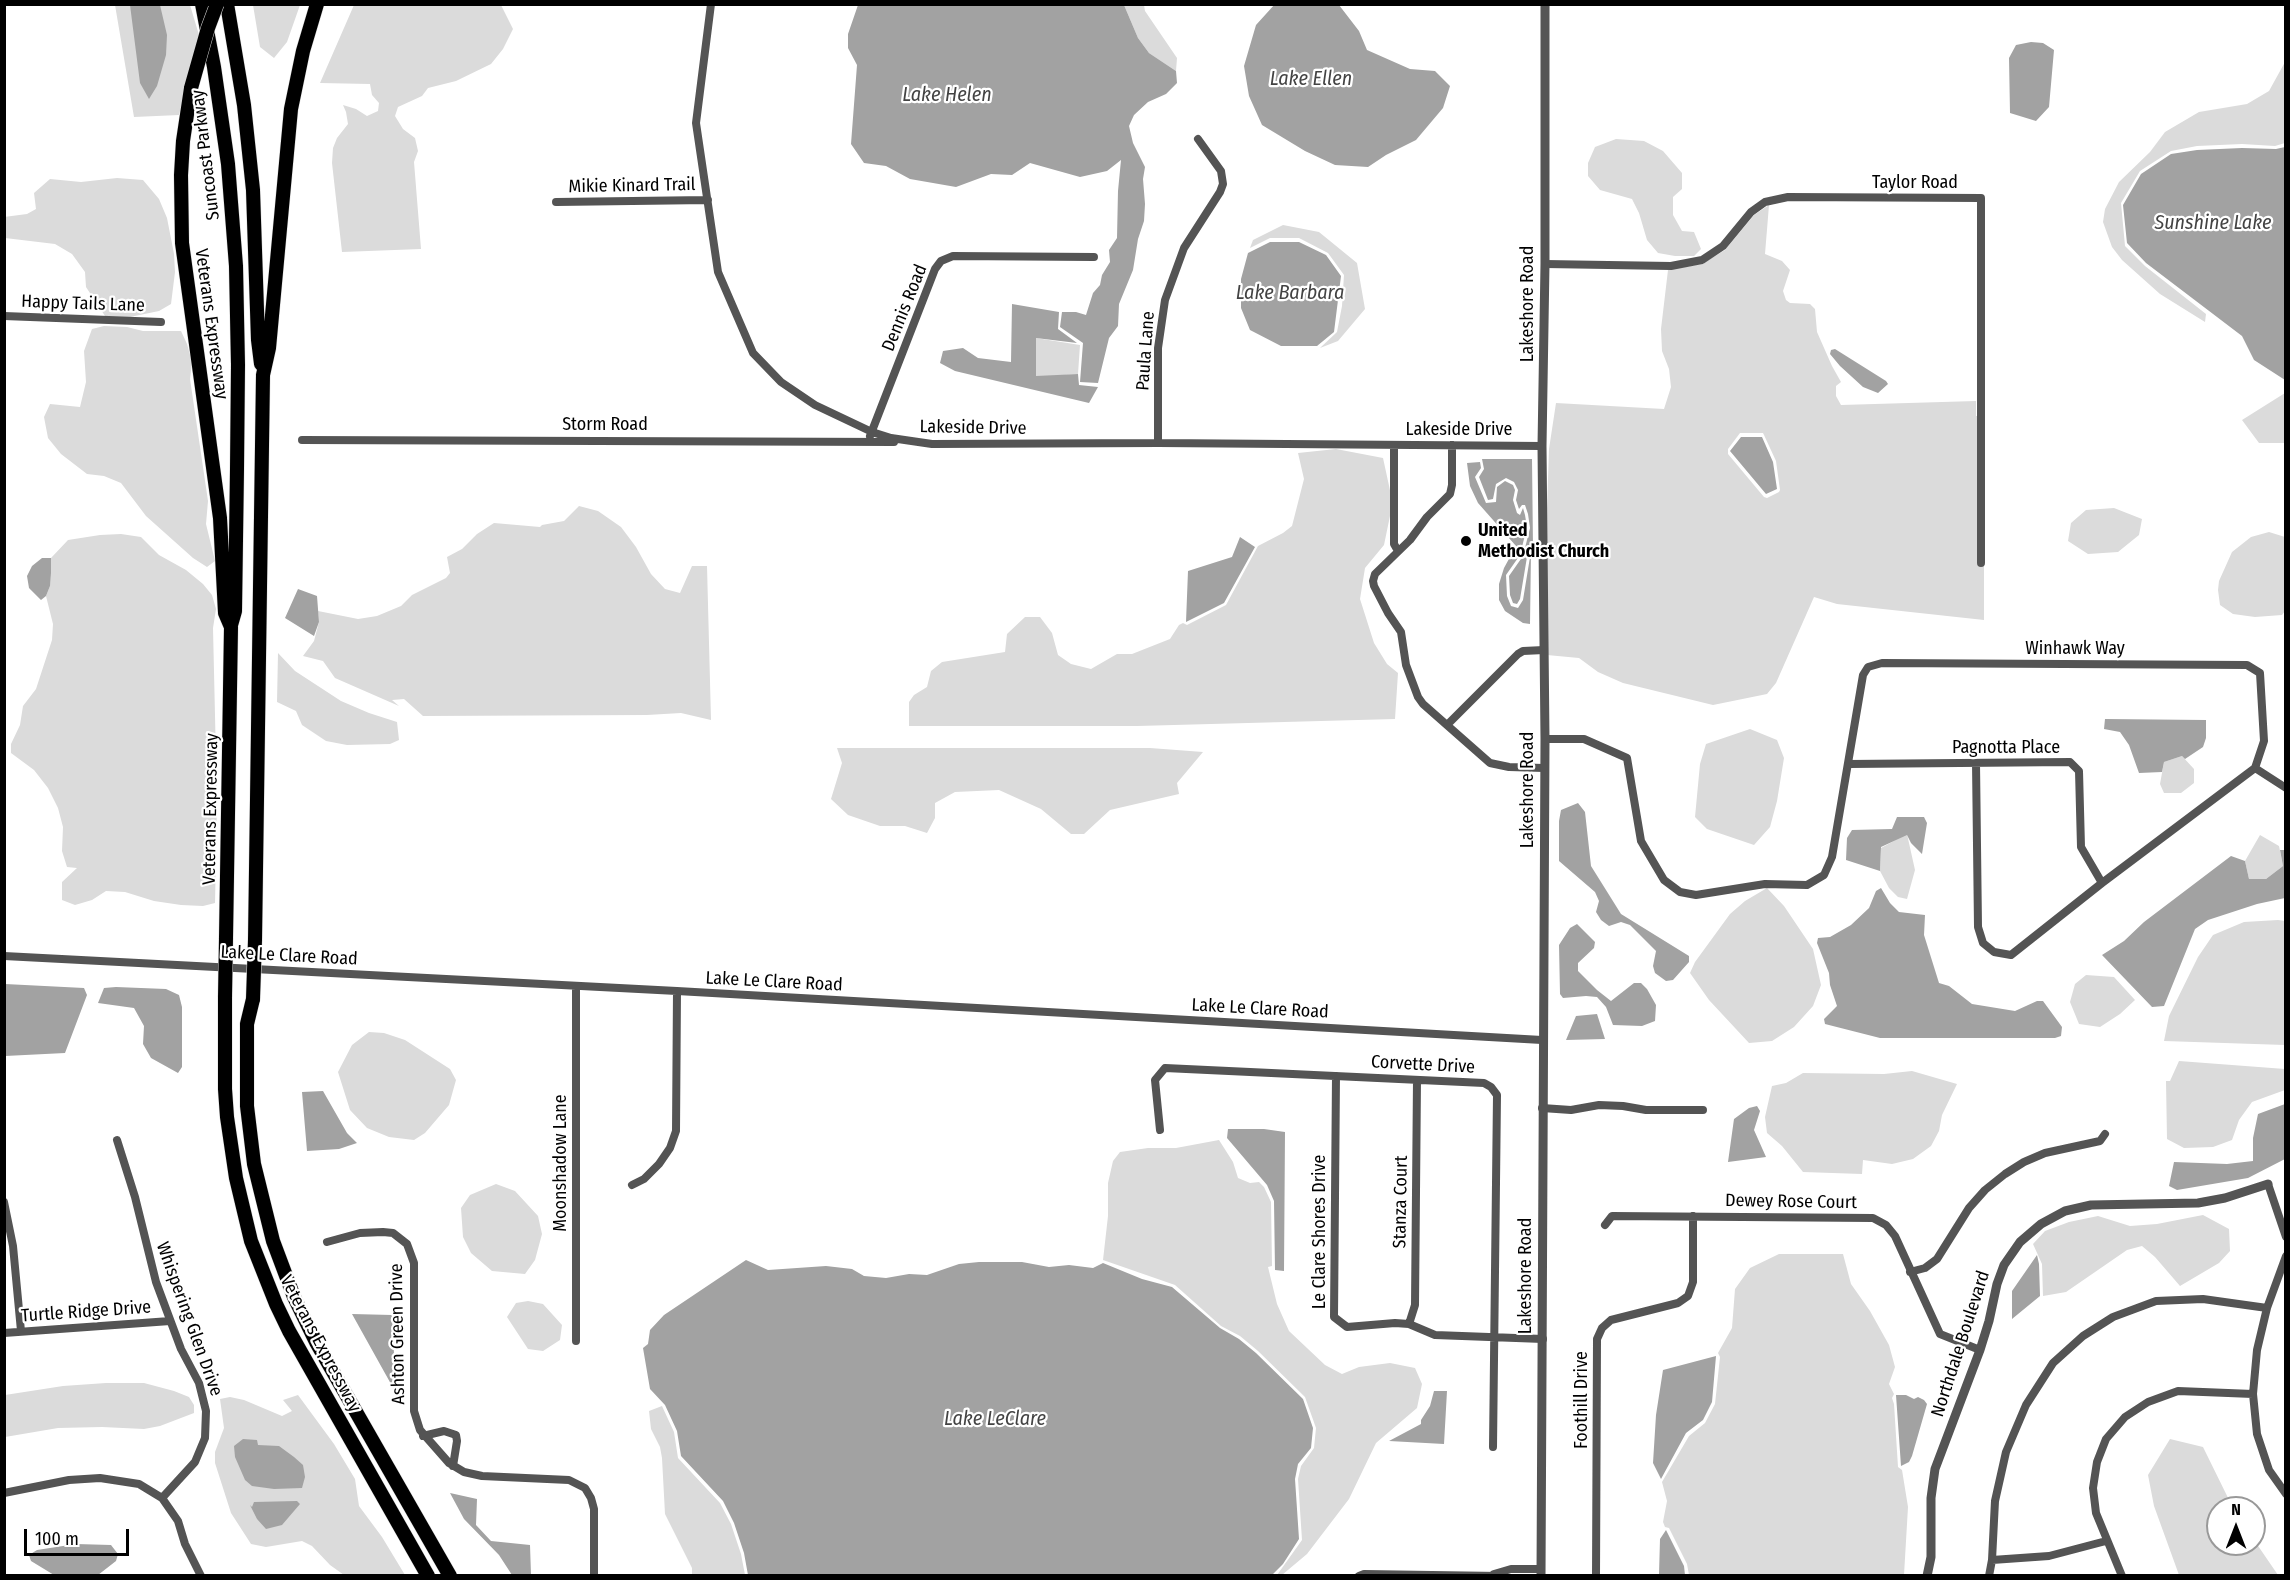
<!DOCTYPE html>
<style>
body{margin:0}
#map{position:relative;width:2290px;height:1580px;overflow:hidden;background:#fff;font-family:"Fira Sans Condensed",sans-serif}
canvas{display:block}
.frame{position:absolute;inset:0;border:6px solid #000;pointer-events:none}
.north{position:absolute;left:2206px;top:1496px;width:60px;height:60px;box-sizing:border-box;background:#fff;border:2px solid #999;border-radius:50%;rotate:0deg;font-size:16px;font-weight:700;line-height:24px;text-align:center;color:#000}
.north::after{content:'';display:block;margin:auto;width:21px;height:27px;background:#000;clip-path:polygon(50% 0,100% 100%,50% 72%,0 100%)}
.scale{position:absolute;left:24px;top:1529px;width:105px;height:27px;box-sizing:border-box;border:3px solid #000;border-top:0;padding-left:8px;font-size:18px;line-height:21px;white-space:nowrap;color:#000;-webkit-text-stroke:4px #fff;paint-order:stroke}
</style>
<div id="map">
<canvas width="2290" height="1580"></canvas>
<div class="frame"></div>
<div class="north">N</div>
<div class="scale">100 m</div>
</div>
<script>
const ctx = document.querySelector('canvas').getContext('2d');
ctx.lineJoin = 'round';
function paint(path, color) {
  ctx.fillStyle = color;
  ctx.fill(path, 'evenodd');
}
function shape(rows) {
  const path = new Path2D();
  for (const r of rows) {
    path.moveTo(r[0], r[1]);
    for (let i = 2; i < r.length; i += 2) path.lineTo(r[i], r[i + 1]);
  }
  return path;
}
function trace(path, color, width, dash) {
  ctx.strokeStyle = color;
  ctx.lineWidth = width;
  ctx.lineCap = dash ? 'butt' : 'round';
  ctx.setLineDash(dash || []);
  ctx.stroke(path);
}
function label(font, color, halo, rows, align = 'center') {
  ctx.font = font + ' "Fira Sans Condensed",sans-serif';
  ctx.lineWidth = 4.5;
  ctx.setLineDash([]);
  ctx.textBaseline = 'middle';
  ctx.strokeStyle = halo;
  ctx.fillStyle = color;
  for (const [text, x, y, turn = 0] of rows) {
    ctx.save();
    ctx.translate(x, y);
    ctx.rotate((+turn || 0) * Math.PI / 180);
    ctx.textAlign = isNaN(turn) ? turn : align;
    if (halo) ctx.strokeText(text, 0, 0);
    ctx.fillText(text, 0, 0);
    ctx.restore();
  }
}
paint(shape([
 [115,5,190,5,199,35,179,115,134,117],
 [253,5,300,5,287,42,274,58,260,47],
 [354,5,501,5,513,29,503,49,491,64,456,81,428,88,422,96,398,107,395,116,403,129,415,138,418,151,414,162,421,249,342,252,332,163,333,148,337,138,348,124,346,112,343,105,356,109,367,116,378,111,379,103,372,95,370,84,320,83],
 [1124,5,1144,5,1145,11,1177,58,1176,71,1149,53,1138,38],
 [2285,62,2285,143,2275,146,2242,144,2197,146,2171,151,2140,171,2121,203,2125,246,2145,266,2206,314,2205,322,2160,294,2122,260,2112,247,2103,222,2105,209,2119,182,2150,152,2165,132,2199,112,2247,104,2269,91],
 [1616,139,1644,141,1663,151,1682,173,1682,189,1673,197,1673,215,1682,231,1694,232,1701,249,1694,256,1675,256,1658,253,1647,240,1639,213,1632,199,1600,190,1588,176,1588,163,1595,147],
 [117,178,143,180,159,199,167,218,174,254,175,272,171,304,159,311,125,318,105,316,86,287,85,272,72,254,55,244,5,238,4,217,27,214,36,209,34,193,50,179,81,182],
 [1769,205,1765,254,1782,261,1790,270,1783,291,1786,300,1790,303,1810,304,1815,309,1817,332,1832,366,1841,382,1836,386,1836,396,1841,405,1976,401,1976,416,1983,416,1984,401,1984,620,1837,604,1814,597,1776,683,1767,694,1713,705,1623,683,1598,672,1579,658,1547,655,1546,538,1549,449,1556,403,1664,409,1671,387,1669,369,1662,351,1661,329,1668,270,1702,264,1725,250,1754,215],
 [1740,433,1763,433,1764,435,1776,461,1780,490,1779,492,1767,498,1764,497,1728,454,1728,449],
 [1283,225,1319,232,1357,263,1365,309,1338,341,1320,348,1337,332,1342,306,1344,275,1328,253,1299,238,1270,238,1250,248,1253,240],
 [104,326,127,327,143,331,181,331,187,344,192,362,190,379,208,501,206,524,215,561,207,567,193,558,146,516,121,483,104,476,87,474,61,454,48,438,44,417,50,404,80,407,86,382,84,351,92,329],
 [1036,338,1080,345,1078,374,1036,377],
 [2285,393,2285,443,2259,443,2242,420],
 [1336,449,1383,458,1391,495,1391,511,1384,545,1365,568,1360,599,1374,643,1387,664,1398,673,1395,719,1137,726,909,726,909,702,914,695,927,687,931,671,942,662,1005,652,1007,634,1025,617,1040,617,1052,633,1058,655,1071,664,1091,669,1117,654,1132,654,1170,639,1179,625,1183,623,1187,625,1226,605,1258,546,1283,533,1292,526,1304,479,1298,453],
 [579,506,598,511,621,527,636,547,651,574,665,589,680,593,692,566,707,566,711,720,681,713,647,715,423,716,404,699,392,700,399,706,335,678,323,661,303,656,314,641,319,622,318,611,358,619,377,616,401,606,412,595,446,578,450,573,447,557,462,549,477,534,494,523,540,527,542,525,564,521],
 [2114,508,2142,519,2139,535,2118,552,2088,554,2068,541,2071,523,2086,510],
 [2269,532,2285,537,2285,611,2282,615,2255,617,2233,614,2220,605,2218,590,2219,581,2232,552,2251,537],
 [121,534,141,537,159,555,186,570,203,584,212,595,216,609,213,628,217,803,215,903,203,906,181,905,154,901,125,892,106,891,92,900,75,905,62,900,62,882,77,868,67,867,62,851,63,827,58,808,48,788,34,770,11,753,11,744,20,725,23,706,36,689,52,640,53,624,46,596,50,586,51,558,68,540,100,535],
 [278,653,295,671,341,701,369,713,397,722,399,740,390,744,347,745,326,741,302,725,296,711,277,702],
 [1750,729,1777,740,1784,758,1777,801,1770,827,1754,845,1707,829,1695,817,1700,764,1706,744],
 [837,748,1150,748,1203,752,1177,783,1179,794,1110,810,1084,834,1071,834,1041,809,999,790,955,792,935,803,935,818,927,833,905,826,880,826,848,815,831,799,842,763],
 [2182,756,2194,769,2194,783,2181,793,2164,793,2160,784,2164,762],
 [1907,834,1915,870,1907,899,1898,897,1889,888,1880,871,1881,848],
 [2260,835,2279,846,2283,866,2266,879,2249,879,2245,861],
 [1767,888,1784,906,1813,949,1821,985,1813,1006,1794,1027,1772,1041,1749,1043,1709,1000,1690,973,1695,962,1730,914,1745,901],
 [2278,920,2285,921,2285,1045,2164,1041,2169,1016,2198,957,2213,935,2244,922],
 [2086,975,2114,977,2135,1000,2120,1014,2100,1027,2079,1024,2070,1002,2075,984],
 [369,1032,384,1033,405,1040,450,1069,456,1080,449,1105,425,1133,414,1140,389,1137,367,1128,350,1110,338,1072,352,1045],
 [2179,1061,2285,1069,2285,1090,2252,1102,2239,1120,2232,1140,2213,1147,2184,1148,2167,1139,2166,1081,2170,1081],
 [1912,1071,1957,1084,1942,1115,1939,1131,1931,1146,1913,1159,1892,1164,1863,1160,1862,1174,1803,1172,1782,1146,1767,1133,1765,1117,1772,1086,1786,1083,1803,1073,1884,1074],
 [1219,1140,1233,1162,1238,1178,1250,1183,1259,1182,1264,1187,1271,1202,1272,1266,1268,1267,1277,1304,1289,1331,1325,1365,1342,1374,1359,1367,1390,1363,1415,1368,1422,1384,1417,1408,1376,1443,1349,1499,1307,1554,1282,1575,1277,1575,1302,1540,1298,1479,1301,1466,1314,1448,1316,1428,1305,1397,1258,1351,1240,1336,1221,1326,1175,1285,1103,1260,1108,1216,1108,1183,1113,1161,1120,1152,1148,1148,1176,1148],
 [496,1184,515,1191,538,1216,542,1234,535,1260,525,1274,492,1271,471,1253,463,1237,461,1208,470,1195],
 [2203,1215,2229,1229,2230,1251,2219,1263,2180,1286,2155,1257,2142,1246,2127,1250,2066,1292,2043,1296,2042,1264,2033,1244,2045,1231,2069,1222,2098,1216,2130,1226,2157,1224],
 [1779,1254,1843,1254,1851,1284,1870,1311,1889,1345,1895,1367,1889,1384,1894,1394,1892,1398,1894,1404,1898,1467,1902,1470,1908,1507,1904,1575,1689,1575,1687,1564,1669,1528,1665,1527,1663,1522,1667,1501,1662,1482,1689,1436,1705,1423,1715,1404,1720,1357,1718,1353,1732,1328,1735,1289,1750,1268],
 [528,1301,543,1304,562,1325,560,1340,543,1351,528,1349,507,1317,516,1303],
 [106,1383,144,1383,174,1391,189,1397,194,1405,194,1413,160,1426,144,1429,102,1427,58,1428,5,1437,5,1395,63,1386],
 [298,1395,334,1444,355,1479,359,1506,382,1537,405,1575,344,1575,330,1565,312,1546,302,1541,266,1547,251,1544,231,1513,215,1463,215,1452,224,1428,220,1399,230,1397,244,1400,282,1416,292,1411,283,1400],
 [662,1406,674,1432,678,1458,720,1503,731,1524,741,1554,745,1575,728,1574,726,1575,692,1575,692,1568,665,1514,662,1458,660,1447,651,1429,649,1411],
 [2170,1439,2203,1447,2233,1508,2218,1508,2218,1544,2254,1544,2254,1540,2278,1575,2179,1575,2154,1506,2148,1475]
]), '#dbdbdb');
paint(shape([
 [1275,4,1339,5,1359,31,1367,50,1410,69,1435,71,1450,86,1443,108,1416,140,1386,155,1368,167,1335,165,1305,151,1262,125,1249,96,1244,66,1256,25],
 [130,5,160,5,167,35,166,55,157,86,149,99,140,83],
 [858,5,1124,5,1138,38,1149,53,1176,71,1177,83,1166,94,1148,102,1134,115,1129,126,1133,143,1145,167,1143,179,1145,204,1144,221,1138,239,1133,270,1119,304,1118,326,1109,338,1098,383,1080,382,1083,343,1060,327,1062,312,1076,312,1086,315,1093,293,1100,285,1102,275,1110,262,1109,250,1117,238,1118,191,1121,160,1107,171,1080,177,1030,163,1012,175,991,174,956,187,910,179,886,166,864,163,851,144,857,65,848,48,848,34],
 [2031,42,2043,43,2054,50,2049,107,2036,121,2010,113,2009,58,2016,45],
 [2285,147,2286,147,2285,380,2254,360,2242,336,2146,263,2127,243,2123,205,2141,174,2171,154,2197,150,2242,148,2276,149],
 [1270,242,1299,242,1326,255,1341,276,1334,332,1317,346,1281,346,1250,330,1241,308,1241,279,1248,253],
 [1012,304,1059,312,1058,329,1077,343,1036,338,1036,376,1078,374,1079,385,1098,387,1089,403,955,371,940,363,943,351,963,348,978,358,1011,362],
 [1835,349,1886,381,1888,384,1878,393,1863,387,1840,366,1830,354,1831,350],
 [1741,437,1762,437,1773,462,1777,489,1766,494,1730,451],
 [1482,459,1532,459,1533,548,1528,551,1520,599,1517,604,1513,603,1510,595,1509,576,1523,556,1530,528,1528,514,1525,505,1522,505,1519,509,1516,500,1518,490,1514,482,1506,478,1496,484,1493,499,1488,500,1479,477,1484,469],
 [1480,462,1481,468,1475,477,1486,503,1496,502,1497,487,1505,481,1513,485,1515,490,1513,500,1517,513,1520,515,1523,508,1525,515,1527,527,1520,555,1506,575,1507,596,1511,606,1518,608,1523,600,1531,551,1530,624,1523,623,1505,611,1499,600,1499,584,1504,568,1516,546,1478,503,1470,486,1467,463],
 [1240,537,1255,547,1224,603,1186,622,1188,571,1232,557],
 [42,558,51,558,51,573,50,586,46,596,41,600,29,588,27,576,32,566],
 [298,589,317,596,319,622,314,636,285,618],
 [2105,719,2206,720,2206,738,2203,747,2185,759,2182,756,2164,762,2162,772,2139,773,2129,745,2120,732,2104,729],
 [1578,803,1585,812,1591,866,1621,914,1689,956,1689,962,1673,980,1666,981,1655,973,1653,966,1656,951,1630,925,1621,922,1609,926,1601,920,1596,912,1599,901,1595,892,1559,861,1559,821,1561,810],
 [1897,817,1924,817,1927,823,1922,854,1911,843,1907,835,1881,847,1880,871,1846,860,1847,838,1852,830,1892,829],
 [2280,850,2285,850,2285,898,2257,904,2208,920,2195,929,2164,1006,2152,1007,2102,955,2124,941,2144,922,2231,856,2245,861,2249,879,2266,879,2283,866],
 [1881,888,1890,903,1899,912,1925,915,1924,935,1939,983,1949,986,1972,1004,2015,1011,2037,1001,2043,1001,2062,1027,2061,1036,2055,1038,1880,1038,1825,1024,1824,1019,1837,1006,1830,985,1829,973,1817,943,1818,938,1830,937,1851,925,1869,908,1876,891],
 [1577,924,1595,942,1594,948,1578,963,1578,971,1597,990,1611,1001,1634,983,1641,983,1647,989,1656,1005,1655,1021,1642,1026,1613,1025,1606,1007,1597,997,1586,996,1563,998,1560,994,1559,945,1570,928],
 [5,984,84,988,87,995,65,1053,5,1056],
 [116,987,166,989,179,995,182,1007,182,1067,178,1073,151,1058,143,1044,144,1026,134,1008,98,1003,104,988],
 [1597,1014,1605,1039,1566,1040,1576,1016],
 [323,1091,347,1133,357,1143,339,1149,307,1151,302,1092],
 [2285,1104,2285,1159,2248,1178,2177,1190,2169,1186,2174,1162,2227,1164,2253,1161,2253,1138,2258,1114],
 [1757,1106,1760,1111,1754,1130,1766,1157,1728,1162,1734,1119,1749,1108],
 [1228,1129,1264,1129,1285,1132,1284,1271,1275,1270,1274,1201,1267,1185,1227,1138],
 [2037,1255,2039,1264,2040,1296,2012,1319,2012,1291],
 [746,1260,768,1270,826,1266,852,1269,864,1276,886,1278,909,1274,927,1275,959,1264,979,1262,1022,1262,1049,1267,1069,1265,1093,1268,1103,1263,1142,1279,1172,1287,1220,1328,1239,1339,1256,1353,1303,1399,1313,1428,1311,1448,1298,1464,1295,1479,1299,1539,1283,1564,1272,1575,748,1575,744,1553,734,1523,723,1501,681,1456,677,1431,665,1405,650,1389,643,1348,648,1344,650,1330,664,1315],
 [352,1314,392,1315,396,1393],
 [1716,1356,1712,1402,1703,1420,1686,1433,1661,1479,1653,1463,1656,1415,1663,1370],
 [1434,1391,1447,1391,1444,1444,1389,1441,1421,1424,1421,1420,1430,1406],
 [1896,1395,1906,1395,1914,1399,1918,1397,1924,1400,1927,1404,1912,1456,1909,1462,1901,1466],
 [243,1439,257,1440,258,1445,279,1446,294,1457,303,1465,305,1477,302,1488,274,1489,252,1486,245,1480,235,1457,234,1446],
 [450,1493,477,1499,476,1525,491,1541,530,1545,531,1575,512,1575,499,1555,464,1519],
 [297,1501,300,1504,282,1525,266,1529,257,1519,250,1505,252,1507,254,1502],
 [1666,1530,1684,1566,1685,1575,1659,1575,1660,1539],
 [76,1544,111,1545,118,1554,116,1561,98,1575,54,1575,31,1561,29,1555,37,1550]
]), '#a2a2a2');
const motorway = shape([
 [202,4,214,67,228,164,236,266,238,365,237,469,235,611,231,625],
 [227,4,244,105,253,190,258,340,261,364],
 [191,88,183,141,181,175,182,243,220,518,225,613,231,627,226,938],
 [255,940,263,375,269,348,291,109,303,51,317,4],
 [225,997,225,1089,227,1117,236,1178,251,1241,276,1304,289,1331,428,1576],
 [253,999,247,1024,247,1106,254,1164,273,1241,294,1297,316,1342,450,1576]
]);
trace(motorway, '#dbdbdb', 15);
trace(shape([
 [711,4,696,123,718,272,753,353,781,382,815,405,872,432,891,438,932,444,1158,443,1542,446],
 [556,202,708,200],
 [1545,264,1671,266,1702,260,1723,246,1751,212,1765,202,1788,197,1981,198,1981,563],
 [4,316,161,322],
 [870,436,935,269,941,261,953,256,1094,257],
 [302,440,894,442],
 [1158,443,1158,348,1165,300,1184,248,1220,192,1223,184,1221,171,1198,139],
 [1394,445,1394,544,1398,551],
 [1452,445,1452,485,1450,494,1427,517,1410,540,1375,574,1373,581,1374,586,1388,613,1401,632,1406,665,1418,697,1423,704,1490,763,1509,767,1544,768],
 [1447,725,1518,654,1523,651,1544,650],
 [1545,739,1584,739,1627,758,1641,841,1664,880,1680,892,1696,895,1765,884,1807,885,1824,875,1832,857,1863,675,1868,667,1882,663,2247,665,2260,673,2264,741,2255,768,2102,883,2011,955,1994,952,1983,943,1978,927,1976,763],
 [1849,764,2070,762,2079,771,2081,847,2102,883],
 [2255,768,2286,788],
 [4,956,677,991,1542,1040],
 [1336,1076,1334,1317,1347,1327,1395,1323,1409,1324,1435,1335,1543,1339],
 [1542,1108,1571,1110,1599,1105,1623,1106,1646,1110,1703,1110],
 [1160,1130,1155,1080,1165,1068,1484,1083,1491,1087,1497,1095,1493,1447],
 [117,1140,135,1197,156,1282,181,1349,199,1383,206,1411,205,1438,195,1462,162,1498],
 [2268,1184,2286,1237],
 [632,1185,644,1179,659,1164,670,1148,676,1131,677,991],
 [4,1202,13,1246,21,1331],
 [1605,1225,1612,1216,1873,1218,1886,1225,1895,1236,1940,1334,1980,1350],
 [327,1242,360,1233,383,1232,393,1233,407,1244,414,1263,414,1411,420,1430,449,1463,464,1472,482,1476,569,1480,585,1488,591,1498,594,1509,594,1576],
 [2286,1256,2267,1308,2257,1350,2253,1394,2257,1434,2269,1470,2286,1494],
 [1910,1272,1925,1268,1937,1259,1969,1208,1985,1190,2005,1174,2024,1162,2045,1153,2100,1141,2105,1134],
 [1409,1324,1415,1305,1417,1080],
 [4,1333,170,1321],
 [576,1341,576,986],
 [423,1436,444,1431,456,1435,457,1441,453,1466],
 [4,1493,69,1480,100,1478,139,1484,162,1498,178,1521,185,1544,201,1576],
 [1992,1560,2049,1556,2106,1541],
 [1494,1574,1511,1569,1541,1569],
 [1359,1576,1364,1574,1500,1576],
 [1596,1576,1597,1339,1602,1328,1611,1320,1678,1303,1688,1296,1693,1282,1693,1216],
 [1989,1576,1992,1560,1995,1501,2006,1452,2026,1405,2053,1363,2083,1336,2113,1317,2156,1301,2203,1299,2267,1308],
 [2122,1576,2096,1513,2093,1488,2097,1462,2106,1439,2125,1417,2148,1402,2178,1391,2253,1394]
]), '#545454', 8);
trace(shape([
 [1541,1576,1545,739,1542,446,1545,264,1545,4],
 [1927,1576,1931,1557,1931,1498,1935,1469,1980,1350,1989,1321,1997,1284,2004,1265,2020,1242,2041,1224,2065,1211,2091,1205,2198,1203,2225,1198,2268,1184]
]), '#545454', 9);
trace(motorway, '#000', 14);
const motorwayBridge = shape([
 [191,88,208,28,217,4],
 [225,997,226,938],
 [253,999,255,940]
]);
trace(motorwayBridge, '#dbdbdb', 15, []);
trace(motorwayBridge, '#000', 14);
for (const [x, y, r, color] of [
 [1466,541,6,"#000"]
]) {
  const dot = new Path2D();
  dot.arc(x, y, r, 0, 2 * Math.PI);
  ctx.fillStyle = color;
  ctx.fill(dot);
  trace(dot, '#fff', 2);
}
label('18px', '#000', '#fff', [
 ["Suncoast Parkway",206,155,-97],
 ["Taylor Road",1915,183],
 ["Mikie Kinard Trail",632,186,-1],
 ["Happy Tails Lane",83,304,2],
 ["Lakeshore Road",1528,304,-90],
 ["Dennis Road",905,308,-68],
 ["Veterans Expressway",211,324,82],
 ["Paula Lane",1146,351,-86],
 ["Storm Road",605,425],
 ["Lakeside Drive",973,428,1],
 ["Lakeside Drive",1459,430],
 ["Winhawk Way",2075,649],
 ["Pagnotta Place",2006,748],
 ["Lakeshore Road",1528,790,-90],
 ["Veterans Expressway",211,809,-89],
 ["Lake Le Clare Road",289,956,3],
 ["Lake Le Clare Road",774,982,3],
 ["Lake Le Clare Road",1260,1009,3],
 ["Corvette Drive",1423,1065,3],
 ["Moonshadow Lane",561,1163,-90],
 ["Stanza Court",1401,1202,-89],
 ["Dewey Rose Court",1791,1202,1],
 ["Le Clare Shores Drive",1320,1232,-90],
 ["Lakeshore Road",1526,1276,-90],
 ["Turtle Ridge Drive",86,1312,-4],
 ["Whispering Glen Drive",189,1319,70],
 ["Ashton Green Drive",398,1334,-91],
 ["Veterans Expressway",320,1344,62],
 ["Northdale Boulevard",1961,1344,-72],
 ["Foothill Drive",1582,1400,-90]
]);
label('bold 18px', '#000', '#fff', [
 ["United",1478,531],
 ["Methodist Church",1478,552]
], 'left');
label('italic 20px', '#434343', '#fff', [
 ["Lake Ellen",1311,79],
 ["Lake Helen",947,95],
 ["Sunshine Lake",2213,223],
 ["Lake Barbara",1290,293],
 ["Lake LeClare",995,1419]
]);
</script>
